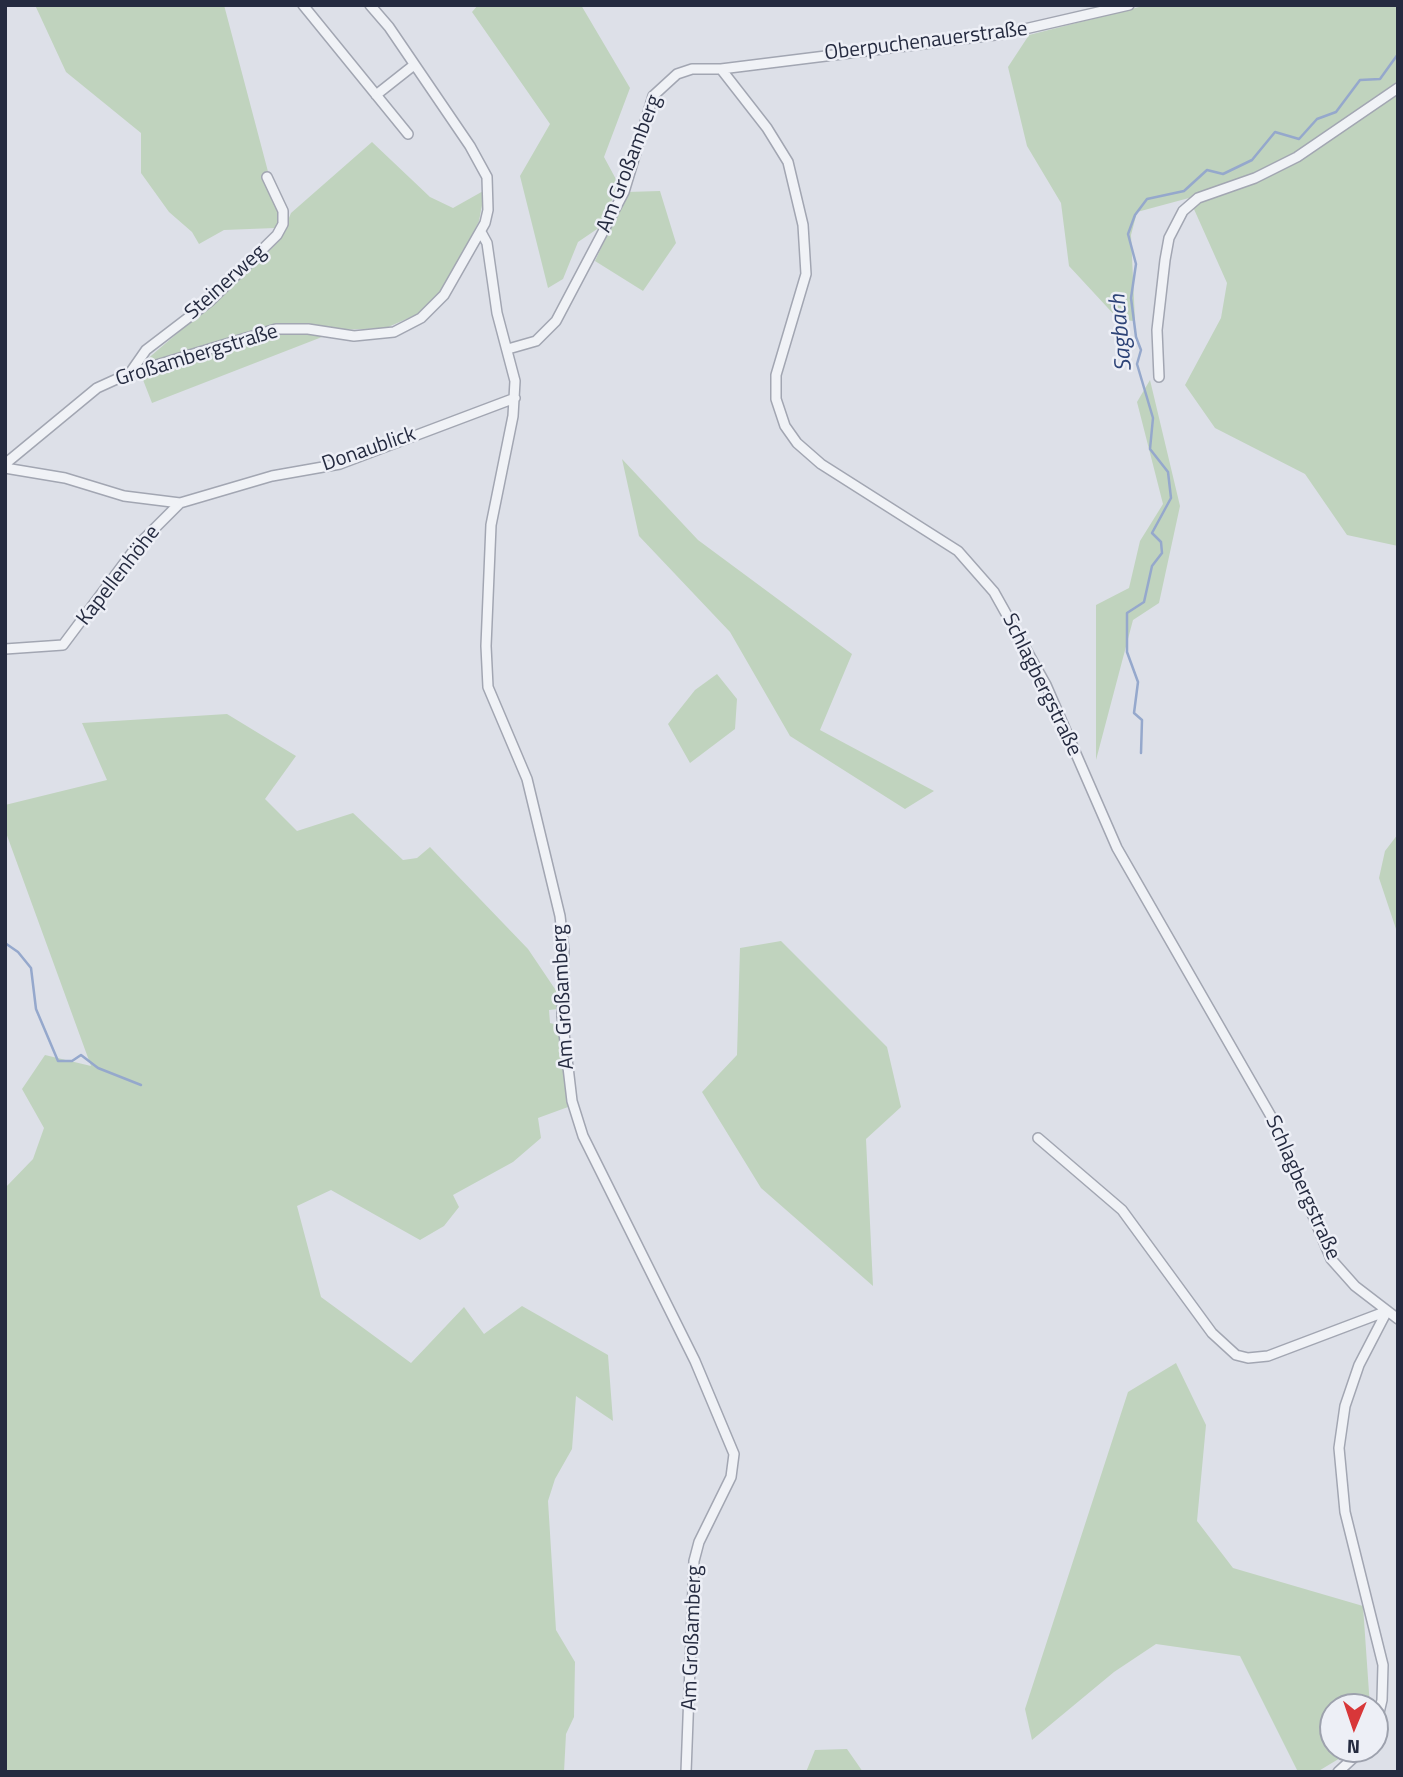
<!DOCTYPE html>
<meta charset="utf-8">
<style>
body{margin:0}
#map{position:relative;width:1403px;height:1777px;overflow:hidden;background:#dde0e8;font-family:"Titillium Web",sans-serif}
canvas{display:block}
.frame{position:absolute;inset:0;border:7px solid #252b40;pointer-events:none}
.north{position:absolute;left:1319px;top:1693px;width:70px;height:70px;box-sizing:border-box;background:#edeff6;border:2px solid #9da1ad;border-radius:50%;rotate:182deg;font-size:19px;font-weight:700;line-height:28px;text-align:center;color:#252b40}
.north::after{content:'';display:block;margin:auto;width:24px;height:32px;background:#d83739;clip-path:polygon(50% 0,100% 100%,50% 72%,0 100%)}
</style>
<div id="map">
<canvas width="1403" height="1777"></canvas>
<div class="frame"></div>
<div class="north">N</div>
</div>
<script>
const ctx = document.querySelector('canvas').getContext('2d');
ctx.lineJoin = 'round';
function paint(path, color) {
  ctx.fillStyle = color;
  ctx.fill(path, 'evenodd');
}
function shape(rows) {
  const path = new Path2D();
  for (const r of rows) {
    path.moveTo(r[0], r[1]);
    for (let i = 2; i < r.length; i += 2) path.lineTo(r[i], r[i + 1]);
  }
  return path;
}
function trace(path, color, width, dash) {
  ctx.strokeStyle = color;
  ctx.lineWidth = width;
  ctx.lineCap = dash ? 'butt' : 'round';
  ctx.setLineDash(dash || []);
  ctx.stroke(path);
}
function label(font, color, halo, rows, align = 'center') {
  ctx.font = font + ' "Titillium Web",sans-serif';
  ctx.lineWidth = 5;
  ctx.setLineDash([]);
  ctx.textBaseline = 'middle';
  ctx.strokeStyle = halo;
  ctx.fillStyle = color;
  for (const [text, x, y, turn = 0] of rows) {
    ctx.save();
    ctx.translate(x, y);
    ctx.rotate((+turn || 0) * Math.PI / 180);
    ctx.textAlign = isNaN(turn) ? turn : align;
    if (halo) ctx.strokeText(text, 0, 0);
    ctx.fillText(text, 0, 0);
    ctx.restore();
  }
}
paint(shape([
 [35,5,224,5,280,217,275,228,224,230,199,244,192,232,169,212,141,173,141,133,66,72],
 [478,5,581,5,630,88,604,157,618,183,603,225,578,242,563,279,548,288,520,176,550,124,472,12],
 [1147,5,1398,5,1398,546,1347,535,1305,474,1215,428,1185,385,1221,318,1227,283,1189,198,1137,212,1131,235,1135,321,1119,320,1069,266,1061,203,1027,146,1008,67,1029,35],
 [372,142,430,197,453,208,485,190,479,221,461,258,434,301,420,313,386,328,340,330,152,403,138,367,244,276,280,240,291,213],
 [660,191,676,243,643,291,595,261,627,192],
 [1150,380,1180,506,1159,603,1133,620,1096,760,1096,605,1129,588,1140,541,1163,504,1137,402],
 [622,459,698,540,852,654,820,730,934,791,905,809,790,736,730,632,639,536],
 [717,674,737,699,735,729,690,763,668,724,695,690],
 [227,714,296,756,265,799,297,831,353,813,403,860,417,858,430,847,528,949,557,992,558,1009,549,1010,550,1023,558,1025,568,1107,538,1118,541,1138,513,1162,453,1195,459,1207,444,1226,420,1240,331,1190,297,1206,321,1297,411,1363,464,1307,484,1334,522,1306,608,1355,613,1421,576,1396,572,1449,555,1479,548,1501,556,1630,575,1662,574,1717,566,1734,564,1772,5,1772,5,1188,33,1159,44,1128,22,1089,45,1055,91,1066,5,830,5,805,107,780,82,723],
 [1398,834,1398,935,1379,878,1385,851],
 [781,941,887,1047,901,1107,866,1139,873,1286,761,1188,702,1092,737,1055,740,948],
 [1176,1363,1206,1425,1197,1521,1233,1568,1363,1606,1370,1707,1333,1707,1333,1749,1355,1749,1317,1772,1298,1772,1240,1656,1156,1644,1114,1672,1032,1740,1025,1709,1128,1392],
 [847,1749,863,1772,806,1772,815,1750]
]), '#c0d3be');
trace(shape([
 [1141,753,1142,720,1134,713,1138,682,1127,652,1127,613,1144,602,1152,566,1162,553,1161,542,1152,533,1171,498,1168,472,1150,449,1153,418,1137,364,1141,350,1136,337,1131,298,1136,264,1128,234,1135,215,1147,199,1184,191,1207,170,1223,174,1252,160,1275,132,1299,139,1317,119,1336,112,1360,80,1380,79,1398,54],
 [5,943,18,952,31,968,36,1009,58,1061,72,1061,81,1055,98,1068,141,1085]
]), '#95a8cc', 2.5);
const minor = shape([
 [303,5,408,134],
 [721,69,767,128,788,162,803,225,806,274,776,375,776,399,785,426,797,443,821,464,958,551,994,592,1046,685,1117,848,1272,1118,1331,1259,1355,1286,1398,1319],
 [376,95,414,65],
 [481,232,487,243,497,313,515,381,513,416,491,525,486,646,488,687,527,779,560,916,564,951,562,1016,572,1101,583,1136,695,1361,734,1454,731,1477,699,1542,694,1561,686,1772],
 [508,349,536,341,556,321,624,192,653,96,677,74,692,69,721,69,1003,34,1129,5],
 [130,373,146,350,210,301,277,235,283,224,283,211,267,177],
 [1159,377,1157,330,1165,260,1169,238,1183,211,1198,198,1255,178,1297,157,1398,88],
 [5,464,97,388,130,373,276,329,308,329,354,336,394,332,421,318,444,295,485,223,488,210,487,177,470,146,389,27,370,5],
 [5,468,65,478,124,496,180,503],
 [5,649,63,645,137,546,180,503,272,476,340,464,515,398],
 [1038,1138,1122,1210,1212,1333,1236,1355,1248,1358,1268,1356,1387,1311],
 [1375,1730,1382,1700,1383,1665,1345,1512,1339,1448,1345,1406,1359,1365,1387,1311],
 [1338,1772,1363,1749]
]);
trace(minor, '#a2a6b2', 12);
trace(minor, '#f0f2f6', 9);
label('21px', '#252b40', '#edeff6', [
 ["Oberpuchenauerstraße",926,42,-7],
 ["Am Großamberg",630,164,-69],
 ["Steinerweg",226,283,-42],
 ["Großambergstraße",197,356,-17],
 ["Donaublick",369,450,-19],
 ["Kapellenhöhe",119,576,-52],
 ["Schlagbergstraße",1041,685,64],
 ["Am Großamberg",564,997,-93],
 ["Schlagbergstraße",1302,1188,66],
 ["Am Großamberg",693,1638,-88]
]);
label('italic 23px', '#2d4377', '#edeff6', [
 ["Sagbach",1122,333,-95]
]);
</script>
